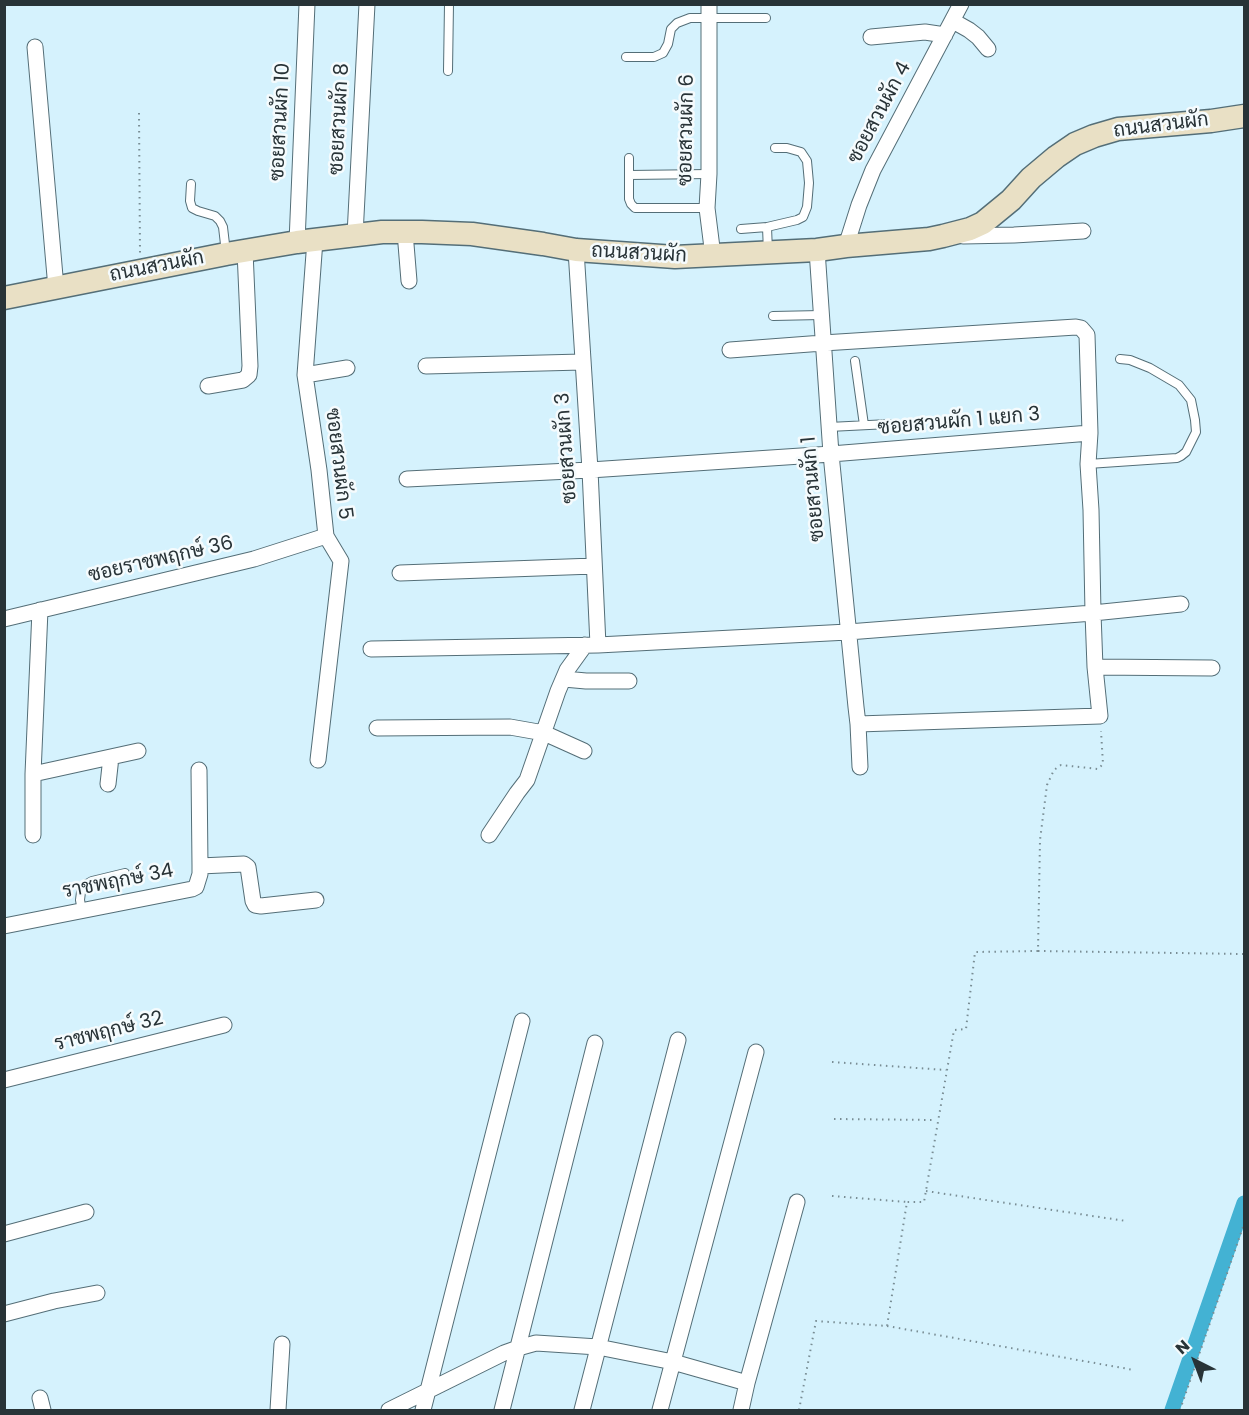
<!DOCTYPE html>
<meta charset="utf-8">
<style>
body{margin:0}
#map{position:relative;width:1249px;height:1415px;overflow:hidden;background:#d5f2fd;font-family:Poppins,sans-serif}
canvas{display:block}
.frame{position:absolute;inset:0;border:6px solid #283337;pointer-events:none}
.north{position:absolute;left:1165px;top:1331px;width:60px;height:60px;-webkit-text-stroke:4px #f5fbfd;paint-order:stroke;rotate:318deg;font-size:16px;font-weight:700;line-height:24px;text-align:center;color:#283337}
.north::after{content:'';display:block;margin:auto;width:21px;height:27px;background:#283337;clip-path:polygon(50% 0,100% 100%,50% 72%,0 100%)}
</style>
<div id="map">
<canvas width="1249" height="1415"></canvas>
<div class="frame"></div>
<div class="north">N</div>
</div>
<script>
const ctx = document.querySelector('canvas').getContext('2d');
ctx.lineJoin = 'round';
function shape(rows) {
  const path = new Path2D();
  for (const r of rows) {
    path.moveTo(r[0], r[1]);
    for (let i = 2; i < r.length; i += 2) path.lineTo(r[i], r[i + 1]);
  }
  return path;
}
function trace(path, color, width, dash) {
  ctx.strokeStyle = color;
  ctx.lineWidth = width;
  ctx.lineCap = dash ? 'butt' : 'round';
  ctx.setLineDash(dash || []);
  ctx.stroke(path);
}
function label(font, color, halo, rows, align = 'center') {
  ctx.font = font + ' Poppins,Sarabun,sans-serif';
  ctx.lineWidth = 5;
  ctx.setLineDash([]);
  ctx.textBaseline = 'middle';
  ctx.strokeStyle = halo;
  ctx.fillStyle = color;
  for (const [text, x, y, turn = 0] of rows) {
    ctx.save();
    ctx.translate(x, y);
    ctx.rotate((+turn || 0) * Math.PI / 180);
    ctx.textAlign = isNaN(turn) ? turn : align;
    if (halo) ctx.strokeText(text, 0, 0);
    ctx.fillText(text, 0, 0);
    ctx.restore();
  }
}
trace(shape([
 [1172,1410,1244,1203]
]), '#43b2d3', 15);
const lane = shape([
 [626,57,654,57,663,53,668,44,671,29,677,23,690,18,766,18],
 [448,71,449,4],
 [629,158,629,199,631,204,635,208,707,208],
 [629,175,709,174],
 [191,184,190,201,192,208,198,211,215,216,220,221,223,227,226,253],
 [767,227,768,252],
 [741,229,767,227,797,220,803,217,807,207,809,183,807,161,801,152,787,148,775,148],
 [773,316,821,315],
 [855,361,864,425],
 [829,427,889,424],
 [1088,464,1177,458,1181,456,1186,452,1196,432,1195,420,1191,400,1179,385,1150,368,1130,360,1120,359],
 [82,911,80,900,81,892,85,885,92,881,125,873]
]);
const street = shape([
 [709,4,709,174,707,208,713,256],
 [953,21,969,30,978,37,988,49],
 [871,37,925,32,945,35],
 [35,47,56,288],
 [405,232,409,281],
 [355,235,367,4],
 [963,236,1014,235,1083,231],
 [315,240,305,375,319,470,326,536,341,561,318,760],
 [297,242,307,4],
 [846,246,859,205,873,170,961,4],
 [576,250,590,470,598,645],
 [817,250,831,454,856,707,858,724,860,767],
 [730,350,823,343,1076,327,1081,328,1087,335,1090,433,1088,464,1091,510,1093,613,1095,667,1100,716,858,724],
 [426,366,582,362],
 [305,375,347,368],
 [208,386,243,380,249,375,250,366,245,251],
 [407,479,590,470,831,454,1090,433],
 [400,573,594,566],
 [4,619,254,559,326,536],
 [371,649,598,645,848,632,1093,613,1181,604],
 [1095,667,1212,668],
 [564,679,586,681,629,681],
 [377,728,510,727,544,733,584,751],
 [33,774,138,751],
 [108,784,111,757],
 [33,835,33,774,40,610],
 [489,835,517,793,527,780,558,691,567,670,585,645],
 [200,866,244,864,248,867,253,901,255,905,261,906,316,900],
 [4,926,192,889,196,887,200,874,200,866,199,770],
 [4,1080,224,1025],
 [4,1234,86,1212],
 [4,1314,54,1301,97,1293],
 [40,1398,43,1410],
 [278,1410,282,1344],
 [389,1410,504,1353,518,1348,536,1343,598,1347,673,1362,747,1383],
 [423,1410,522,1021],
 [502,1410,595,1043],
 [582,1410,678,1040],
 [660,1410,756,1052],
 [741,1410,747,1383,797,1202]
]);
const secondary = shape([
 [4,298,226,254,297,242,382,232,422,232,472,234,543,244,576,250,675,257,817,250,846,246,929,239,943,236,970,229,983,223,1011,200,1031,178,1056,157,1075,144,1094,136,1118,129,1211,121,1244,116]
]);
trace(lane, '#546e77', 10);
trace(street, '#546e77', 17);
trace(secondary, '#546e77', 25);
trace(shape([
 [139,113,140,253],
 [1038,951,1244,954],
 [832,1062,946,1070],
 [834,1119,936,1120],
 [926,1191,1126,1221],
 [832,1196,907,1202],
 [887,1326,1134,1370],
 [799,1410,816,1321,887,1326,907,1202,924,1202,954,1030,966,1029,975,952,1038,951,1040,840,1047,785,1054,770,1061,765,1098,769,1103,764,1101,731],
 [1180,1410,1244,1224]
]), '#798d94', 2, [1.5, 4.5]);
trace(lane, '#fff', 8);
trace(street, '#fff', 15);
trace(secondary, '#e9e0c5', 22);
label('20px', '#283337', '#f5fbfd', [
 ["ซอยสวนผัก 4",880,113,-62],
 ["ซอยสวนผัก 8",340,119,-87],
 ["ซอยสวนผัก 10",281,122,-87],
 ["ถนนสวนผัก",1161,126,-7],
 ["ซอยสวนผัก 6",687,130,-89],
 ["ถนนสวนผัก",639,254,3],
 ["ถนนสวนผัก",157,267,-11],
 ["ซอยสวนผัก 1 แยก 3",959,422,-5],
 ["ซอยสวนผัก 3",567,448,-94],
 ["ซอยสวนผัก 5",338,464,83],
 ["ซอยสวนผัก 1",814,489,-95],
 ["ซอยราชพฤกษ์ 36",161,560,-13],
 ["ราชพฤกษ์ 34",118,882,-11],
 ["ราชพฤกษ์ 32",109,1032,-14]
]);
</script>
